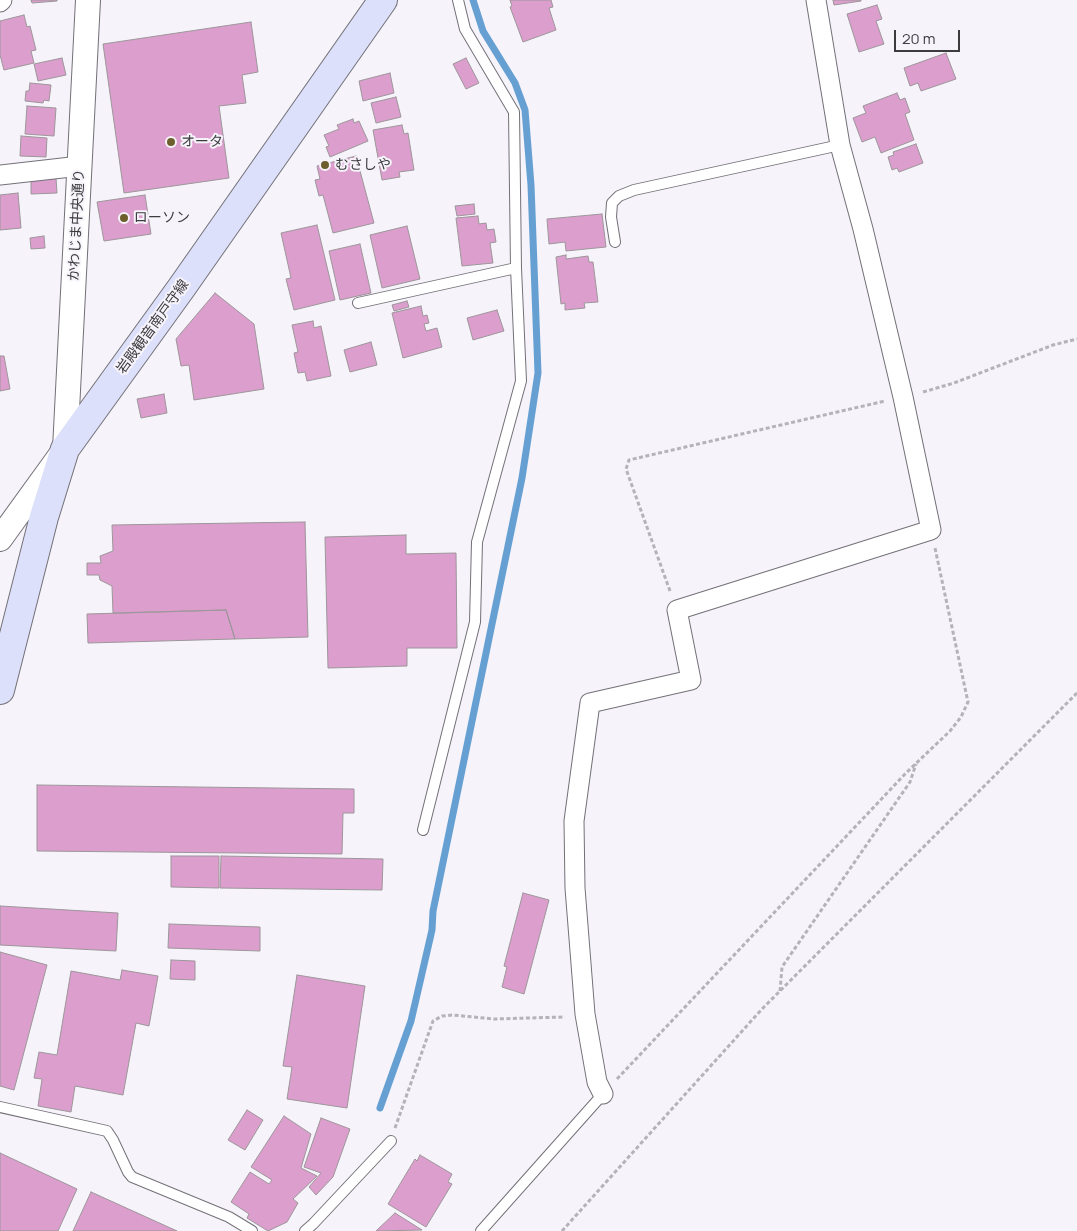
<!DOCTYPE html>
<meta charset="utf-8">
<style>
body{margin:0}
#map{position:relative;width:1077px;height:1231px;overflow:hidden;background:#f6f3fa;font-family:Manrope,sans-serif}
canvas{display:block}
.scale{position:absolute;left:894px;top:30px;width:66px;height:22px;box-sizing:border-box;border:2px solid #3c3b3e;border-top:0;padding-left:6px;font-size:15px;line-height:18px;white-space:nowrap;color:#3c3b3e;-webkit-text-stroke:4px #f6f3fa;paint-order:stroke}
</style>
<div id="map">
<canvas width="1077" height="1231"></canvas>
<div class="scale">20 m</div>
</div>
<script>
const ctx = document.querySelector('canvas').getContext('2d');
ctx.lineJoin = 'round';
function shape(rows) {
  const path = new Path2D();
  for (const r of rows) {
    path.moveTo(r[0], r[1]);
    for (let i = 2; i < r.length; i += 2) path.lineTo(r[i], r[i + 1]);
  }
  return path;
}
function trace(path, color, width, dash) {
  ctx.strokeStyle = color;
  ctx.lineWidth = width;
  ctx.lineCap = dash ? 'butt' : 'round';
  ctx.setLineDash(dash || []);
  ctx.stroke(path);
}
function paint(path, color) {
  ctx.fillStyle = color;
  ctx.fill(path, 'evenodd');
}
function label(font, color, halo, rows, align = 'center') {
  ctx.font = font + ' Manrope,"Noto Sans JP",sans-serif';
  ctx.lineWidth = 4;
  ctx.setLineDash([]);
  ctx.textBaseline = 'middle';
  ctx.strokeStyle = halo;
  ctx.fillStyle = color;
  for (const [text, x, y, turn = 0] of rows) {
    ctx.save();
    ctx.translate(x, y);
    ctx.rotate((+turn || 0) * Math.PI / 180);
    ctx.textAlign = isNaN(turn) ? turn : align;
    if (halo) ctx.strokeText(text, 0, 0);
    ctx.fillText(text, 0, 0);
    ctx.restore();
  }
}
trace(shape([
 [380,1108,411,1021,432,930,433,911,522,478,538,373,531,185,525,110,515,83,483,31,473,0]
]), '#66a0d2', 7);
const building = shape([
 [31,0,57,0,57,1,32,3,31,0],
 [510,0,551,0,553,7,549,8,556,30,523,42,510,7,512,6,510,0],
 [833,0,861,0,861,1,834,5,833,0],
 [877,5,882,19,876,21,884,44,859,52,847,14,877,5],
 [24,15,27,27,30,26,36,50,31,51,34,63,4,70,0,55,0,21,24,15],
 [251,22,258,72,242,75,246,103,219,106,229,178,124,193,103,44,251,22],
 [946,53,956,79,921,91,918,83,910,86,904,68,946,53],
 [62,58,66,75,38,81,34,64,62,58],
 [466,58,479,83,466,89,453,64,466,58],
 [390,73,394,93,363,101,359,81,390,73],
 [30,83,51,85,49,101,44,100,43,103,25,101,26,91,29,91,30,83],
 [897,93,900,100,905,98,910,112,905,114,914,140,881,153,875,137,862,142,853,118,866,113,863,106,897,93],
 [396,97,401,117,376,123,371,103,396,97],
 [27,106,56,108,54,136,25,134,27,106],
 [353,119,354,123,359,121,368,141,330,157,326,147,329,146,324,135,339,129,337,125,353,119],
 [402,125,404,134,408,133,414,170,399,172,400,177,382,180,373,130,402,125],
 [21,136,47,138,46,157,20,156,21,136],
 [916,144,923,163,899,172,897,168,892,170,888,157,894,155,893,152,916,144],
 [356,156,374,223,333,233,323,195,319,196,315,180,320,179,317,166,356,156],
 [56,178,57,193,31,194,31,179,56,178],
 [18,193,21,228,0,230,0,195,18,193],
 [145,195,151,234,104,241,97,202,145,195],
 [474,204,475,214,457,216,455,206,474,204],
 [602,214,606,247,566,251,565,242,549,244,547,219,602,214],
 [478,216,479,224,486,223,487,230,494,229,496,242,490,243,493,263,462,266,456,218,478,216],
 [317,225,335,300,294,310,286,279,291,278,281,233,317,225],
 [407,226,420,279,382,288,370,235,407,226],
 [44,236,45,248,31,249,30,238,44,236],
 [360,244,371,293,340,300,329,251,360,244],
 [566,255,566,259,588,256,589,262,593,262,598,302,584,303,585,308,565,310,565,303,561,304,556,257,566,255],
 [215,293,254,324,264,389,194,400,189,365,181,366,176,339,215,293],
 [407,301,409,307,394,311,392,305,407,301],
 [421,306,423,316,427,315,429,323,424,324,426,331,437,328,442,347,403,358,392,313,421,306],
 [497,310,504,331,473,340,467,318,497,310],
 [313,321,314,328,321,326,331,376,307,381,305,372,298,373,294,353,298,352,292,325,313,321],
 [371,342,377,365,350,372,344,350,371,342],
 [0,356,4,356,10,389,0,391,0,356],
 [164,394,167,413,141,418,137,399,164,394],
 [305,522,308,637,235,639,226,610,113,613,112,586,100,580,99,575,87,575,87,563,101,563,100,556,113,551,112,525,305,522],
 [406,535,406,554,456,553,457,648,407,648,407,666,328,668,325,537,406,535],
 [226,610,235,639,88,643,87,614,226,610],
 [37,785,354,789,354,813,343,813,342,854,37,851,37,785],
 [171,856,219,856,219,888,171,887,171,856],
 [221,856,383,859,382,890,220,888,221,856],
 [523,893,549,900,524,994,502,987,507,967,504,966,523,893],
 [0,906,118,913,116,951,0,945,0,906],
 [169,924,260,927,260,951,168,948,169,924],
 [0,952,47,965,14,1090,0,1086,0,952],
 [171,960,195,961,195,980,170,979,171,960],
 [122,970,158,976,149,1026,136,1023,123,1095,75,1086,71,1112,38,1106,42,1079,34,1078,39,1052,57,1055,71,971,120,980,122,970],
 [297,975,365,986,347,1108,287,1099,292,1067,283,1066,297,975],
 [247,1110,263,1120,245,1150,228,1140,247,1110],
 [284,1116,311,1134,301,1168,317,1176,293,1199,298,1203,287,1222,268,1231,247,1218,249,1214,231,1202,250,1172,269,1184,272,1180,251,1167,284,1116],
 [321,1118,350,1129,333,1177,316,1195,309,1187,321,1173,304,1167,321,1118],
 [0,1153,77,1189,58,1231,0,1231,0,1153],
 [420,1155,452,1174,448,1182,452,1184,426,1227,388,1204,415,1159,417,1161,420,1155],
 [91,1192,177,1231,73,1231,91,1192],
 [395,1213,422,1230,376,1231,395,1213]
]);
paint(building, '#dc9ecd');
trace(building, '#9c969a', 1);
const service = shape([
 [615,242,611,217,612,203,619,196,634,190,840,145],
 [358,303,516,268],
 [423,830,475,622,477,542,521,381,516,268,514,112,465,29,458,0],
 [0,1107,107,1131,113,1140,128,1172,132,1177,229,1217,252,1231],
 [305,1231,313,1224,391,1141],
 [481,1231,603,1094]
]);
const minor = shape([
 [0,2,2,0],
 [0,175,80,166],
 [603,1094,597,1082,585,1014,575,888,574,821,590,703,691,680,677,610,931,530,903,397,863,229,840,145,816,0]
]);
const tertiary = shape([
 [0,539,65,449,88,0]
]);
const secondary = shape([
 [0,690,44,517,65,449,182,287,383,0]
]);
trace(service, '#737177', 12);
trace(minor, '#737177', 21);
trace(tertiary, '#737177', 26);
trace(secondary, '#737177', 30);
trace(shape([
 [923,392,954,383,1053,345,1077,339],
 [670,591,626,469,629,460,885,401],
 [780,991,782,967,910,782,916,764],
 [617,1079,906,773,950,731,961,717,968,702,935,548],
 [395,1128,433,1021,442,1016,453,1015,494,1019,565,1017],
 [562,1231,762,1009,1077,693]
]), '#b5b3b9', 3, [4, 2.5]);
trace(service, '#fff', 10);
trace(minor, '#fff', 19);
trace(tertiary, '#fff', 24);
trace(secondary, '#dce0fa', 28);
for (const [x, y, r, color] of [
 [171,142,5,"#6d5f2c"],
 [325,165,5,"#6d5f2c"],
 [124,218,5,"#6d5f2c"]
]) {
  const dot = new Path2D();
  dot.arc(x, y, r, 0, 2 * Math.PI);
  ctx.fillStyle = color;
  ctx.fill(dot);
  trace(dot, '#f6f3fa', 2);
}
label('14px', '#3c3b3e', '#f6f3fa', [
 ["オータ",181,142],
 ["むさしや",335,165],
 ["ローソン",134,218]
], 'left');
label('14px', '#3c3b3e', '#f6f3fa', [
 ["かわじま中央通り",77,225,-87],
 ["岩殿観音南戸守線",153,327,-54]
]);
</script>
